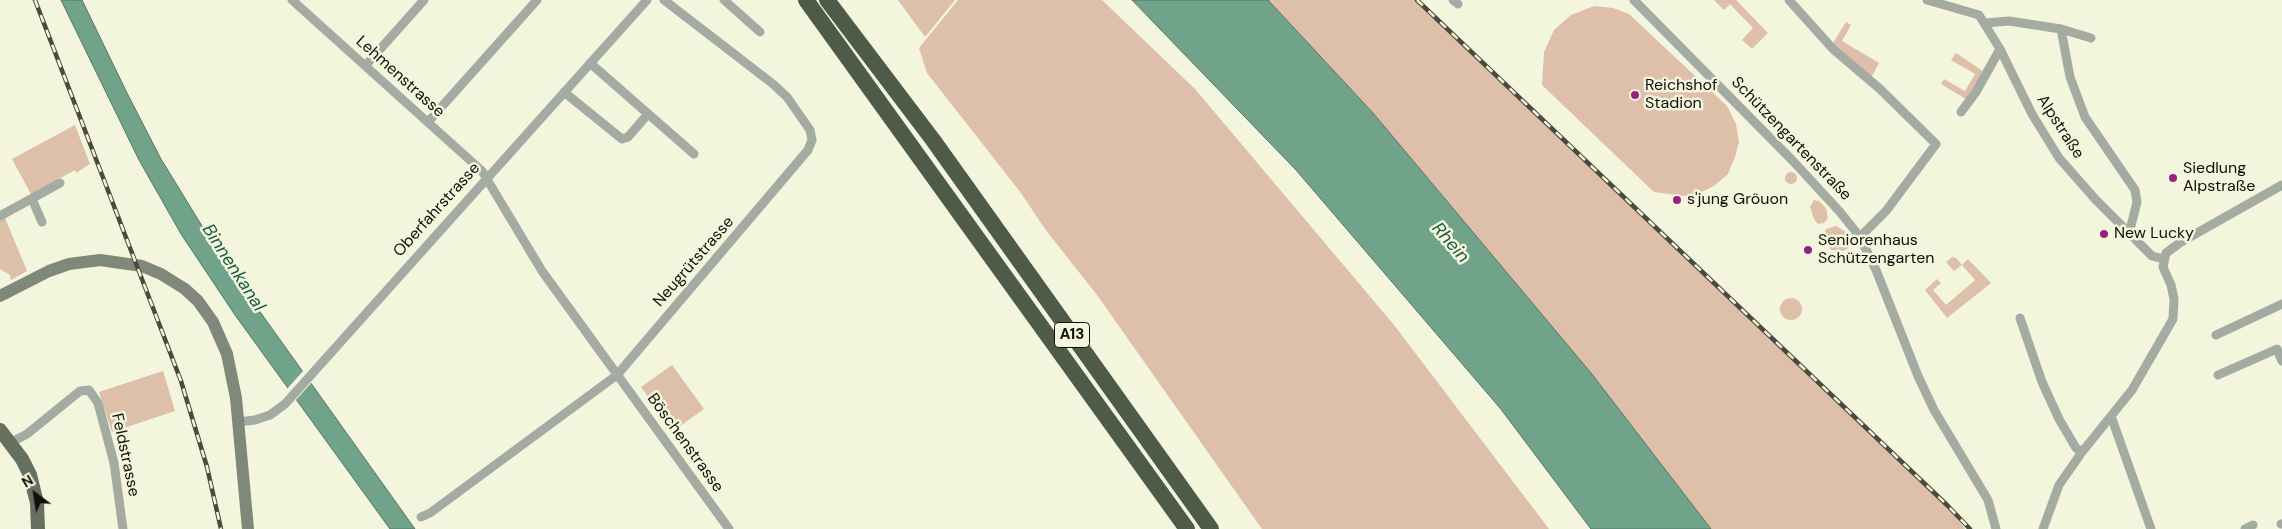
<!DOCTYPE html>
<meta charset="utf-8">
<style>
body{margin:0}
#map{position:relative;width:2282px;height:529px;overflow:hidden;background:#f3f5dc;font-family:"DM Sans",sans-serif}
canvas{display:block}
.north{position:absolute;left:10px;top:469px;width:50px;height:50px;-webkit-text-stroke:4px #f3f5dc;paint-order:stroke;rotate:329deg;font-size:14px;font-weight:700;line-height:20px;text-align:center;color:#101008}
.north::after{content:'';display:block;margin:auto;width:18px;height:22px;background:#101008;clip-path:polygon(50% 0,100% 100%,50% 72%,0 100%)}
</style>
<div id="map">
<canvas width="2282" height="529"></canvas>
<div class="north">N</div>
</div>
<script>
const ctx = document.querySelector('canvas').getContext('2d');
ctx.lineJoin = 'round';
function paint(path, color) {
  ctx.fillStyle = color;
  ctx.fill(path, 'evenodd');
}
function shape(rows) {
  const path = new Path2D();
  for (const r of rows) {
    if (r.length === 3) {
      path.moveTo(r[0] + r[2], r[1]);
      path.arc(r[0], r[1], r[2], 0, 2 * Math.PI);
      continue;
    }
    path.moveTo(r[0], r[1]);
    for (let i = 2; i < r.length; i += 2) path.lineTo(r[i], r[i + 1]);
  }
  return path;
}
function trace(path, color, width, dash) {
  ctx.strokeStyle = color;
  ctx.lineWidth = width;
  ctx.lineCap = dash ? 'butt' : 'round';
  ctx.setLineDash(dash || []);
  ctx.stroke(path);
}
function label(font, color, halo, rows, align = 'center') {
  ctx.font = font + ' "DM Sans",sans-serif';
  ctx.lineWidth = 5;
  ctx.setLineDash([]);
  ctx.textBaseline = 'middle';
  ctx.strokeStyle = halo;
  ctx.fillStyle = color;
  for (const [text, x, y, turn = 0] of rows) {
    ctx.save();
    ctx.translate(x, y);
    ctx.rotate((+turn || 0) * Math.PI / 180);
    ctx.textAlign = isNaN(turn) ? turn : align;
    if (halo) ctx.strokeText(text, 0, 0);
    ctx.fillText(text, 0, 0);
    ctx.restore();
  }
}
paint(shape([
 [898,0,955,0,925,37],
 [958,0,1102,0,1195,89,1394,325,1549,529,1262,529,1097,295,1045,229,1021,193,927,73,919,48],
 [1265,0,1417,0,1947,505,1965,529,1711,529,1622,414,1373,113],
 [1714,0,1736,0,1768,33,1752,49,1742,40,1753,28,1730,4,1724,10],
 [1594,6,1613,8,1629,14,1727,106,1736,124,1739,142,1735,157,1728,174,1714,186,1695,195,1685,196,1654,192,1542,85,1544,52,1554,30,1571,15],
 [1846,22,1851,25,1842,41,1879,63,1871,78,1833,43],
 [1956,53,1984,72,1966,99,1941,84,1944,79,1965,91,1975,74,1951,60],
 [75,125,90,164,76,173,75,170,31,194,12,159],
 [1791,178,6],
 [1814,200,1819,201,1826,208,1828,218,1824,223,1818,224,1814,219,1810,207],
 [5,218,27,271,11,280,10,275,0,269,0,221],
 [1836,226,1846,232,1852,242,1847,249,1843,251,1831,250,1823,237,1826,229],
 [1952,257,1956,258,1962,265,1968,259,1991,283,1947,318,1925,290,1937,279,1941,283,1933,290,1946,305,1975,280,1962,265,1954,271,1946,262],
 [1791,309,11],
 [672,365,704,409,673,431,641,387],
 [163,371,175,411,112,432,99,392]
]), '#ddbfaa');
const water = shape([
 [61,0,82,0,127,93,161,159,221,257,415,529,390,529,235,315,181,234,139,160,61,0],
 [1132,0,1268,0,1373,113,1591,373,1711,529,1591,529,1500,408,1296,170,1132,0]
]);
paint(water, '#71a38b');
trace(water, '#547764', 1);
paint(shape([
 [304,370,312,382,295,401,286,390]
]), '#f3f5dc');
trace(shape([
 [292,0,482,171,542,271,729,529],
 [724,0,760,32],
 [1453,0,1458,4],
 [1634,0,1793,161,1840,212,1860,237,1876,270,1918,376,1934,410,1988,500,1996,529],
 [1789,0,1833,49,1880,89,1936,144,1886,211,1860,237],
 [1927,0,1979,15,2000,49,2032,114,2059,158,2096,200,2152,256,2164,259],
 [1986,23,2009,21,2061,29,2091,38],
 [2061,29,2070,77,2085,117,2135,190,2137,202,2129,234],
 [590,63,694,154],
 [366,65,424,0],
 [564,92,622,139,628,137,648,114],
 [1961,112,1976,92,2000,49],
 [428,122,537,0],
 [32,199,42,222],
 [0,216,60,183],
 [2020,318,2042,382,2059,419,2076,448,2082,452],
 [2216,335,2282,304],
 [2218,375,2277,349,2282,361],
 [2111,416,2151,529],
 [238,422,255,420,270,415,285,404,647,0],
 [10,443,27,434,80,391,89,390,98,403,114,463,123,529],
 [421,517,430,513,617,375,808,150,812,140,810,130,787,97,773,84,664,0],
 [2281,524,2282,524],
 [2043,529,2059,485,2082,452,2132,390,2173,319,2174,299,2171,285,2163,267,2166,253,2181,242,2282,185],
 [2245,529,2253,525]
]), '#a4aba2', 9);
trace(shape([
 [0,296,49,271,69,264,100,260,142,266,161,274,185,289,198,301,213,322,227,354,236,398,248,529]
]), '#7f887b', 12);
trace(shape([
 [0,430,22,459,30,475,37,503,38,529]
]), '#657060', 14);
trace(shape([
 [806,0,1187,529],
 [827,0,933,140,1211,529]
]), '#4e5b49', 16);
const rail = shape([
 [35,0,181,381,207,467,221,529],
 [1417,0,1947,505,1970,529]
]);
trace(rail, '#4a4b3e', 4.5);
trace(rail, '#f3f5dc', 2.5, [8]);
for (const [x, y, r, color] of [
 [1635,95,5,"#96217e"],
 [2173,178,5,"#96217e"],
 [1677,200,5,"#96217e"],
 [2104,234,5,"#96217e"],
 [1808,250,5,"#96217e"]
]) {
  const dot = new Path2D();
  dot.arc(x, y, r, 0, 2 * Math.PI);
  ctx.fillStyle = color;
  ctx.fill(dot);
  trace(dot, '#f3f5dc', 2);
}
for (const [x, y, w] of [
 [1072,335,35]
]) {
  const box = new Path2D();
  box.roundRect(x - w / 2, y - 12.5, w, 25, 4);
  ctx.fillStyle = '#f3f5dc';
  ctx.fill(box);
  trace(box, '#101008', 1);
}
label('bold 15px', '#101008', null, [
 ["A13",1072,335]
]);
label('16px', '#101008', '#f3f5dc', [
 ["Lehmenstrasse",400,77,42],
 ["Alpstraße",2060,127,57],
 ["Schützengartenstraße",1791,139,46],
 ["Oberfahrstrasse",437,210,-48],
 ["Neugrütstrasse",694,262,-49],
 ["Böschenstrasse",685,443,54],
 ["Feldstrasse",125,455,78]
]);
label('16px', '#101008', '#f3f5dc', [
 ["Reichshof",1645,86],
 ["Stadion",1645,104],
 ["Siedlung",2183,169],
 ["Alpstraße",2183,187],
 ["s'jung Gröuon",1687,200],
 ["New Lucky",2114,234],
 ["Seniorenhaus",1818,241],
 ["Schützengarten",1818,259]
], 'left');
label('italic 18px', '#1a5840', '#f3f5dc', [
 ["Rhein",1450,243,49],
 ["Binnenkanal",233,268,57]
]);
</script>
